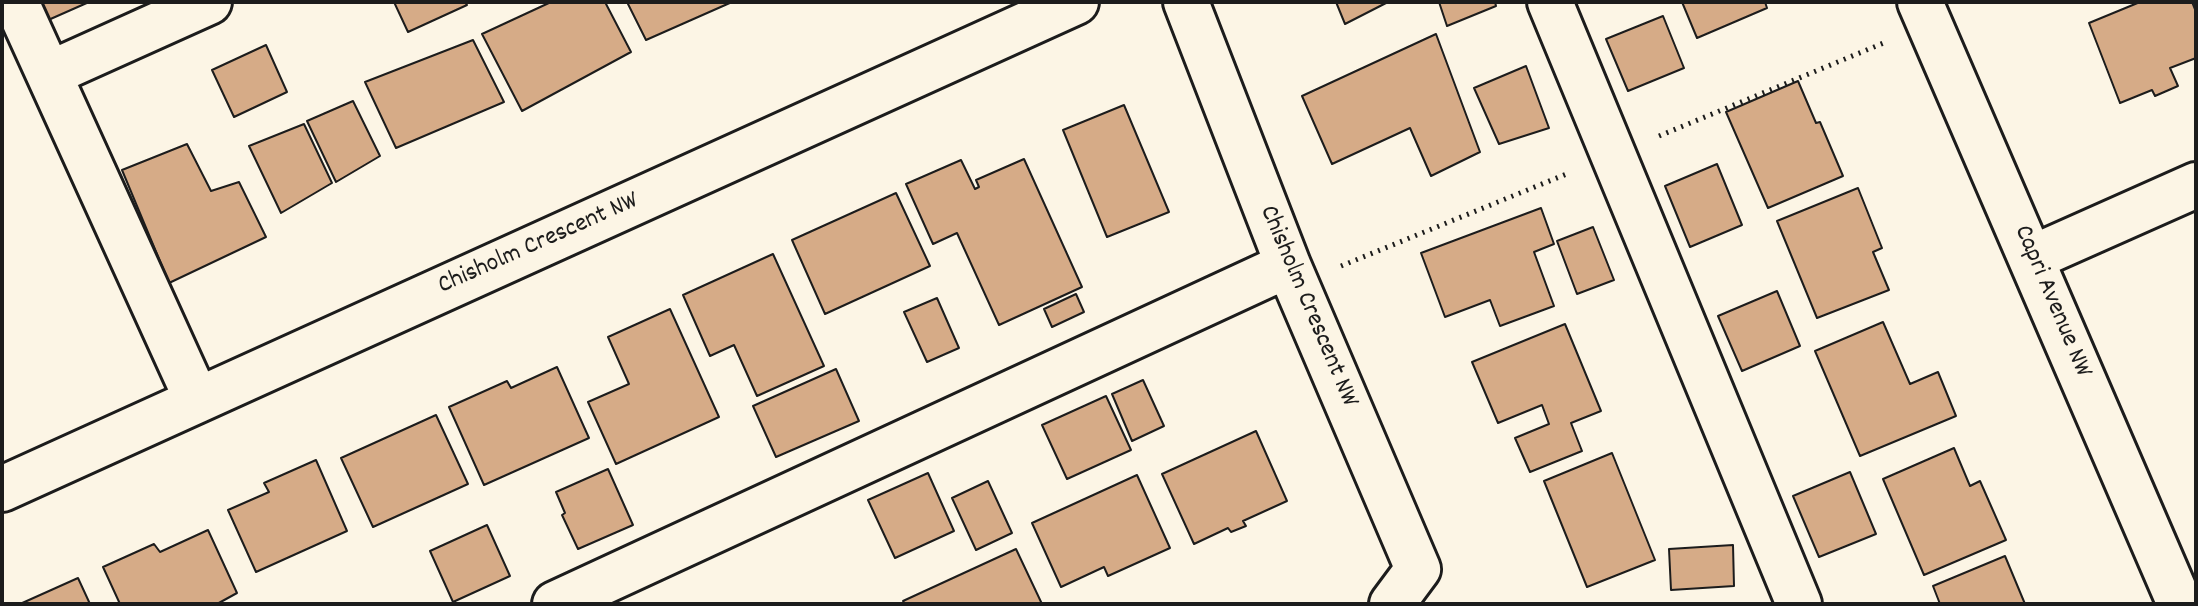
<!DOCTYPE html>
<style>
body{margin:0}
#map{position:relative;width:2198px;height:606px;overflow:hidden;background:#fcf5e5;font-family:Dekko,sans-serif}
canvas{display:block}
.frame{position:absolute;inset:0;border:4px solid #1c1c1c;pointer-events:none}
</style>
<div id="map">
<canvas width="2198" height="606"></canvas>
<div class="frame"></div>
</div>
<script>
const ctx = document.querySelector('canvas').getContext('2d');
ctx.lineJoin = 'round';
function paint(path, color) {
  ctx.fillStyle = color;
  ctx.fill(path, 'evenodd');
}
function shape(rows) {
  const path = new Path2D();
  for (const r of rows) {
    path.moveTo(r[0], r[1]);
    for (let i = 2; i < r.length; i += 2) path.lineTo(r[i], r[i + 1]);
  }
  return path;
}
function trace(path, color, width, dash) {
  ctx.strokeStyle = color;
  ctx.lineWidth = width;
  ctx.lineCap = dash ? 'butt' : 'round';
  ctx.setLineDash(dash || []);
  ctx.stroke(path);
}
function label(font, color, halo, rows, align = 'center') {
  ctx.font = font + ' Dekko,sans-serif';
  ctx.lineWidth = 8;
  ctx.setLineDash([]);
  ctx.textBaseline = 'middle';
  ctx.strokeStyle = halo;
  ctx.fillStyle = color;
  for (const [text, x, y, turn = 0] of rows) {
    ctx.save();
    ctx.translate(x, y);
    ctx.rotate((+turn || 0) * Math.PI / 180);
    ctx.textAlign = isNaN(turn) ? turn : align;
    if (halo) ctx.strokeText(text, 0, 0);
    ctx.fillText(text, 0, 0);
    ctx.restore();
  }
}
const building = shape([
 [37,2,89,2,46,21,37,2],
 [394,2,465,2,467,5,408,32,394,2],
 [551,2,605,2,631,52,522,111,482,34,551,2],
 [627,2,732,2,646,40,627,2],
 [1336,2,1388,2,1345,24,1336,2],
 [1439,2,1495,2,1496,6,1447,26,1439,2],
 [1682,2,1765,2,1767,8,1697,38,1682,2],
 [2140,2,2192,2,2196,12,2196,58,2170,68,2178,86,2155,96,2152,90,2120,103,2089,23,2140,2],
 [1663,16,1684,68,1628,91,1606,39,1663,16],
 [1436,34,1480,152,1431,176,1410,128,1332,164,1302,96,1436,34],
 [473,40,504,102,396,148,365,82,473,40],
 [266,45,287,92,234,117,212,70,266,45],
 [1526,66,1549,128,1499,144,1474,88,1526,66],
 [1798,81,1816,123,1820,122,1843,176,1768,208,1726,112,1798,81],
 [353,101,380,156,336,182,307,121,353,101],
 [1124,105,1169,212,1107,237,1063,130,1124,105],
 [304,124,332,183,281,213,249,146,304,124],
 [187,144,211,191,239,182,266,237,169,283,122,170,187,144],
 [1024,159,1082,287,999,325,957,233,933,244,906,184,961,160,975,189,979,187,976,180,1024,159],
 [1717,164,1742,225,1690,247,1665,186,1717,164],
 [1858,188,1882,248,1873,252,1889,290,1817,318,1777,221,1858,188],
 [896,193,930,266,825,314,792,240,896,193],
 [1541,208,1554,244,1534,252,1554,306,1500,326,1490,300,1445,317,1421,253,1541,208],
 [1593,227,1614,280,1577,294,1557,241,1593,227],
 [773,254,824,366,757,396,734,345,710,356,683,295,773,254],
 [1777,291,1800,346,1742,371,1718,316,1777,291],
 [1076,294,1084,312,1052,327,1044,309,1076,294],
 [937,298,959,348,927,362,904,312,937,298],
 [670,309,719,417,616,464,588,402,629,384,608,337,670,309],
 [1883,322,1910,384,1938,372,1956,416,1860,456,1815,351,1883,322],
 [1565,324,1601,411,1571,423,1582,451,1530,472,1515,438,1549,424,1542,405,1498,423,1472,362,1565,324],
 [557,367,589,438,484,485,449,407,507,381,511,388,557,367],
 [836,369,859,421,776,457,753,406,836,369],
 [1143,380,1164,426,1132,441,1112,394,1143,380],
 [1106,396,1131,450,1067,479,1042,425,1106,396],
 [436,415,468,484,373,527,341,458,436,415],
 [1256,431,1287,501,1243,521,1246,526,1231,532,1228,528,1194,544,1162,474,1256,431],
 [1954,448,1970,486,1980,481,2006,540,1924,575,1883,479,1954,448],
 [1612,453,1655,560,1587,587,1544,481,1612,453],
 [316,460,347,531,256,572,228,510,269,492,264,483,316,460],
 [608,469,633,525,578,549,562,515,565,513,556,492,608,469],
 [1850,472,1876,534,1819,557,1793,496,1850,472],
 [928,473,954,531,895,558,868,500,928,473],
 [1137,475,1170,548,1108,576,1104,567,1061,587,1032,523,1137,475],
 [988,481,1012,533,976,550,952,498,988,481],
 [487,525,510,576,453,602,430,551,487,525],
 [208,530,237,593,217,604,120,604,103,567,154,544,160,552,208,530],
 [1733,545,1734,586,1671,590,1669,549,1733,545],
 [1016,549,1042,604,905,604,903,601,1016,549],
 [2005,556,2025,604,1940,604,1933,586,2005,556],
 [78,578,90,604,20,604,78,578]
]);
paint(building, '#d6ab87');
trace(building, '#1c1c1c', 2);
const minor = shape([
 [16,2,197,400],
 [1186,2,1288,265,1418,569,1392,604],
 [1550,2,1799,604],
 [1920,2,2180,604],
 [49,74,209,2],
 [2032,258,2196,185],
 [2,489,1076,2],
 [555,604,1288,265]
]);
trace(minor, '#1c1c1c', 50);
trace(shape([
 [1659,136,1886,42],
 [1341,266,1569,173]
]), '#1c1c1c', 5, [2, 6]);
trace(minor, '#fcf5e5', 44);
label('26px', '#1c1c1c', '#fcf5e5', [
 ["Chisholm Crescent NW",539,245,-24],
 ["Capri Avenue NW",2051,302,67],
 ["Chisholm Crescent NW",1307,307,67]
]);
</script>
